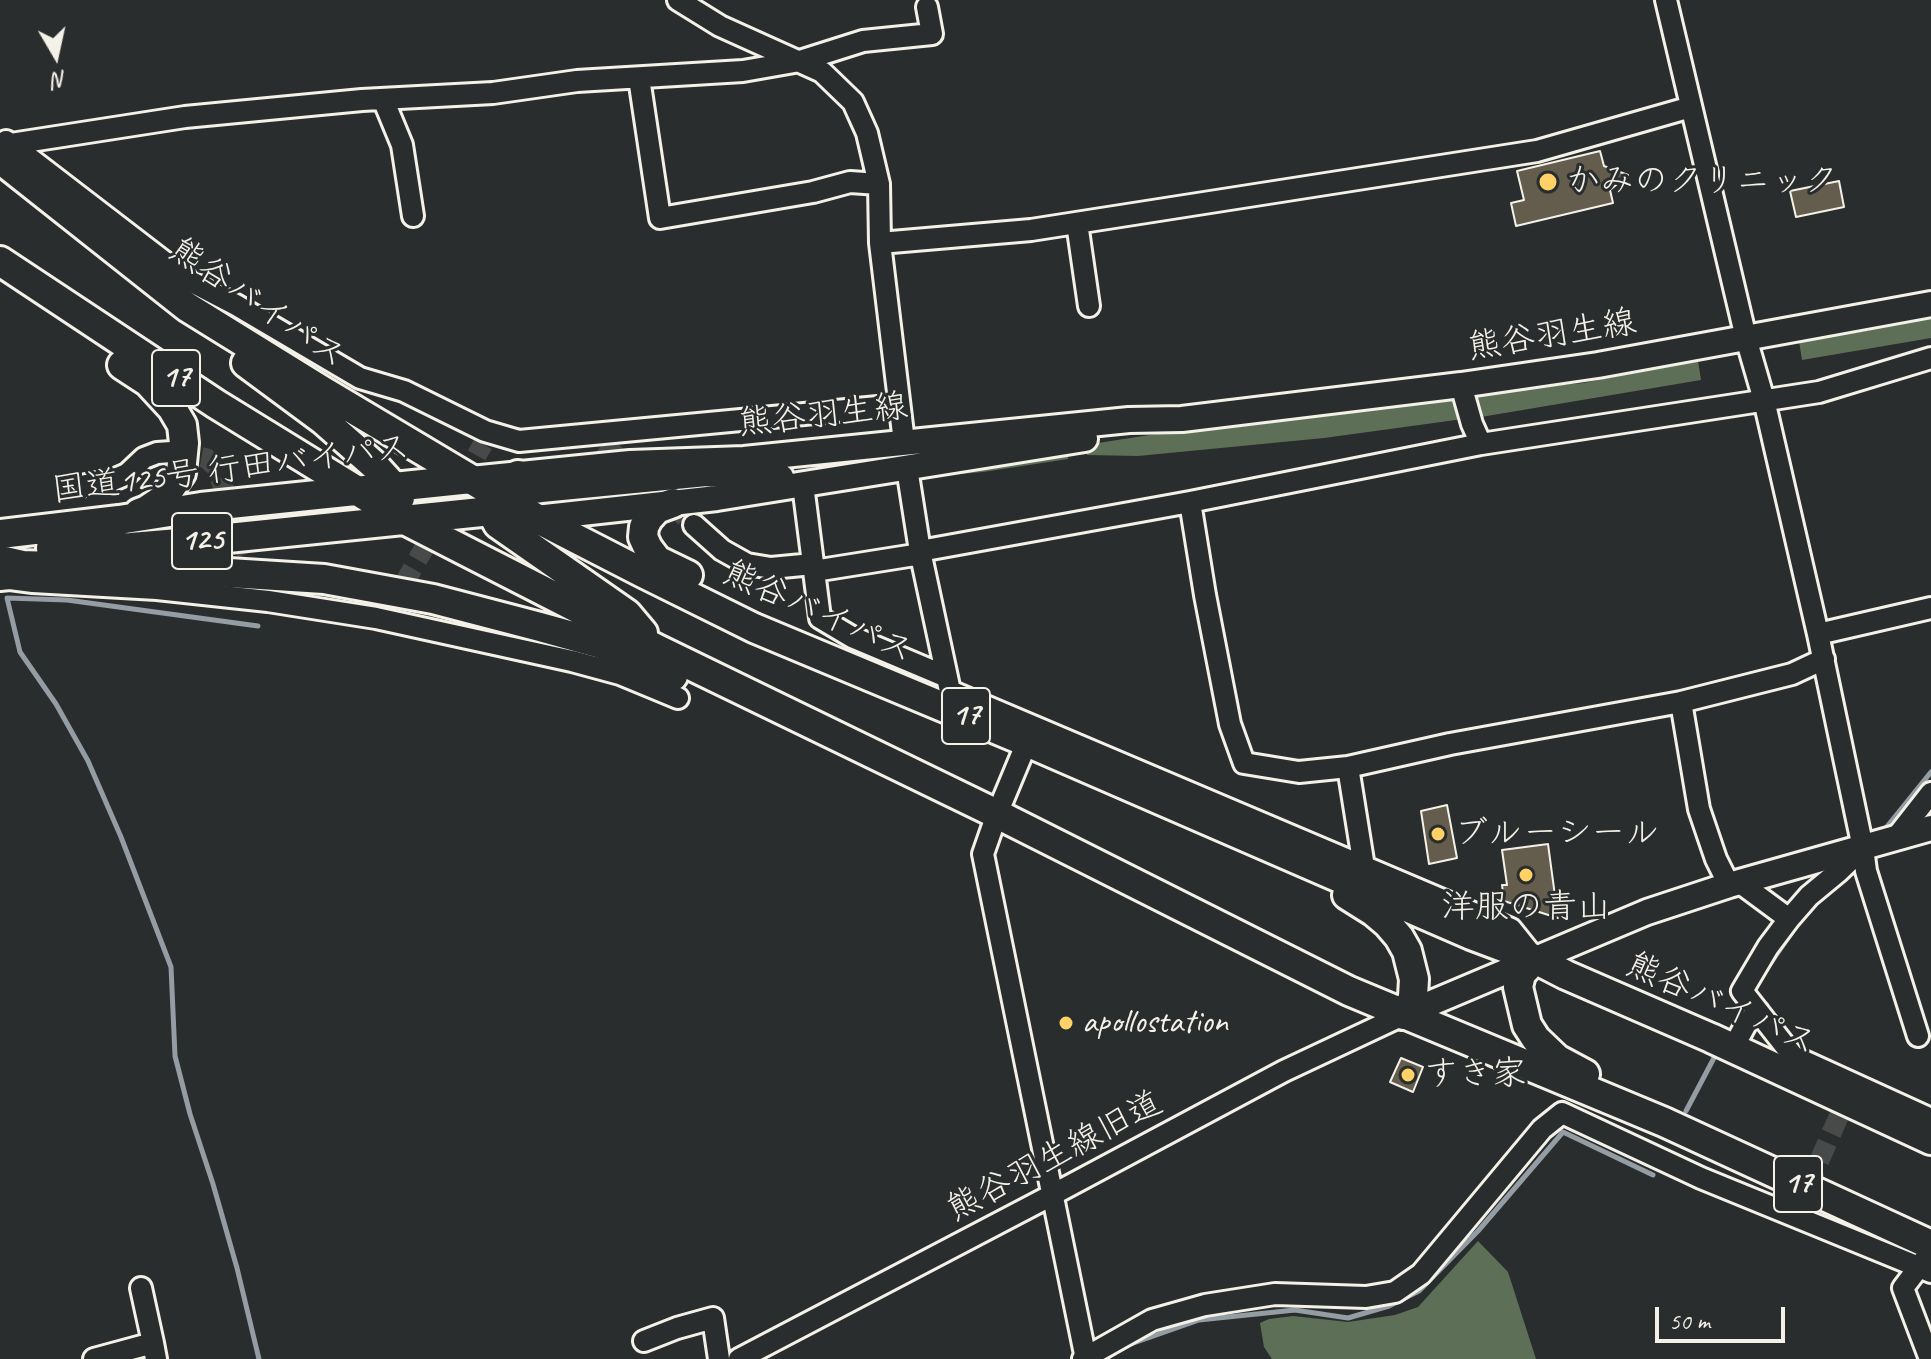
<!DOCTYPE html>
<meta charset="utf-8">
<style>
body{margin:0}
#map{position:relative;width:1931px;height:1359px;overflow:hidden;background:#2a2d2e;font-family:Caveat,sans-serif}
canvas{display:block}
.north{position:absolute;left:16px;top:16px;width:80px;height:80px;-webkit-text-stroke:6px #2a2d2e;paint-order:stroke;rotate:171deg;font-size:22px;font-weight:700;line-height:32px;text-align:center;color:#f4f1e8}
.north::after{content:'';display:block;margin:auto;width:28px;height:36px;background:#f4f1e8;clip-path:polygon(50% 0,100% 100%,50% 72%,0 100%)}
.scale{position:absolute;left:1655px;top:1307px;width:130px;height:36px;box-sizing:border-box;border:4px solid #f4f1e8;border-top:0;padding-left:10px;font-size:24px;line-height:28px;white-space:nowrap;color:#f4f1e8;-webkit-text-stroke:6px #2a2d2e;paint-order:stroke}
</style>
<div id="map">
<canvas width="1931" height="1359"></canvas>
<div class="north">N</div>
<div class="scale">50 m</div>
</div>
<script>
const ctx = document.querySelector('canvas').getContext('2d');
ctx.lineJoin = 'round';
function paint(path, color) {
  ctx.fillStyle = color;
  ctx.fill(path, 'evenodd');
}
function shape(rows) {
  const path = new Path2D();
  for (const r of rows) {
    path.moveTo(r[0], r[1]);
    for (let i = 2; i < r.length; i += 2) path.lineTo(r[i], r[i + 1]);
  }
  return path;
}
function trace(path, color, width, dash) {
  ctx.strokeStyle = color;
  ctx.lineWidth = width;
  ctx.lineCap = dash ? 'butt' : 'round';
  ctx.setLineDash(dash || []);
  ctx.stroke(path);
}
function label(font, color, halo, rows, align = 'center') {
  ctx.font = font + ' Caveat,"Klee One",sans-serif';
  ctx.lineWidth = 6;
  ctx.setLineDash([]);
  ctx.textBaseline = 'middle';
  ctx.strokeStyle = halo;
  ctx.fillStyle = color;
  for (const [text, x, y, turn = 0] of rows) {
    ctx.save();
    ctx.translate(x, y);
    ctx.rotate((+turn || 0) * Math.PI / 180);
    ctx.textAlign = isNaN(turn) ? turn : align;
    if (halo) ctx.strokeText(text, 0, 0);
    ctx.fillText(text, 0, 0);
    ctx.restore();
  }
}
paint(shape([
 [1929,315,1931,317,1931,338,1802,360,1799,341,1866,331],
 [1698,361,1701,380,1475,418,1473,393,1583,383],
 [1456,396,1463,419,1324,438,1138,456,1087,455,1085,445,1182,430],
 [1068,447,1068,459,983,472,915,478],
 [1478,1241,1508,1272,1536,1359,1272,1359,1264,1347,1260,1323,1269,1319,1293,1316,1348,1322,1395,1315,1418,1307]
]), '#5e6f58');
trace(shape([
 [258,626,67,600,7,598,20,652,56,704,88,761,121,837,171,967,175,1056,190,1114,213,1184,237,1268,259,1359],
 [1881,834,1931,772],
 [1761,977,1801,919],
 [1686,1111,1715,1056],
 [1125,1346,1199,1320,1295,1310,1348,1318,1389,1306,1419,1291,1478,1231,1563,1132,1653,1175],
 [1105,1359,1116,1351]
]), '#939da3', 5);
const building = shape([
 [1600,151,1604,166,1628,175,1610,190,1613,203,1516,226,1511,203,1524,200,1517,171,1600,151],
 [1839,181,1844,207,1796,217,1790,191,1839,181],
 [1447,805,1457,858,1429,864,1421,811,1447,805],
 [1548,844,1558,918,1504,901,1502,885,1507,885,1502,850,1548,844],
 [1401,1058,1423,1067,1413,1092,1390,1082,1401,1058]
]);
paint(building, '#645d4d');
trace(building, '#f4f1e8', 2);
trace(shape([
 [603,444,694,525],
 [172,452,206,458,216,467,258,583],
 [388,612,483,444],
 [1795,1216,1850,1091]
]), '#484a4a', 20, [20, 10]);
const minor = shape([
 [678,0,720,26,822,72,853,102,867,133,879,184,880,243,904,442],
 [1666,0,1746,338,1764,400,1818,634,1863,848,1866,871,1918,1036],
 [639,78,660,218,813,192,850,182,879,184],
 [383,99,402,145,413,216],
 [6,141,11,144,185,117,362,100,493,93,577,81,743,71,800,61,863,41,932,34,927,7],
 [11,144,188,280,236,305,360,378,404,391,485,431,519,441,899,405],
 [1077,223,1089,306],
 [880,243,1031,230,1537,151,1691,107],
 [1461,385,1472,424,1481,444],
 [907,468,920,551,950,691,1511,929,1535,959],
 [803,485,820,618,852,637,947,677],
 [75,487,113,480,127,474,144,458,157,453,172,452],
 [1190,502,1205,595,1230,724,1244,763,1299,772,1348,767,1450,744,1681,702],
 [694,525,722,550,747,564,771,568,813,564],
 [920,551,1190,502,1481,444,1819,392,1931,358],
 [814,571,921,554],
 [0,580,10,579,33,582,157,589,268,601,376,618,572,661,620,674,678,698],
 [1818,634,1931,608],
 [1027,742,997,814,983,854,1086,1359],
 [1348,767,1364,867],
 [1895,839,1931,793],
 [1863,848,1838,872,1809,896,1789,919,1768,947,1742,991,1793,1056,1931,1119],
 [1739,882,1789,919],
 [1729,885,1716,859,1699,809,1681,702,1792,674,1824,659],
 [1733,1048,1746,1024,1758,1011],
 [1925,1259,1903,1288,1930,1359],
 [141,1288,153,1343],
 [644,1341,677,1328,713,1318,719,1359],
 [94,1359,153,1343,156,1359],
 [739,1359,1052,1195,1284,1071,1403,1015],
 [1083,1359,1152,1320,1205,1305,1275,1294,1366,1297,1395,1292,1421,1274,1542,1129,1562,1113,1701,1178,1931,1272]
]);
const major = shape([
 [471,479,630,463,744,459,1129,420,1182,419,1461,385,1598,365,1931,304],
 [491,497,541,490,706,474,781,477],
 [536,518,717,498,1085,439],
 [1403,1015,1647,912,1729,885,1931,828]
]);
const highway = shape([
 [0,159,187,307,321,390,536,518,643,573,754,628,1027,742,1471,935,1535,959,1566,975,1711,1038,1931,1140],
 [0,261,216,404,403,519,657,649,997,814,1349,991,1664,1122,1931,1245],
 [246,363,323,420,374,465,393,486,400,498],
 [122,365,148,382,172,408,182,425,184,443,181,473,162,500,147,510,139,513],
 [518,475,491,506,491,511,498,524,627,614,643,633],
 [673,503,657,509,648,519,644,527,643,537,648,548,657,560,688,575],
 [0,534,119,520,201,507,471,479],
 [51,548,131,547,179,543,491,511,524,515],
 [0,560,22,565,197,571,324,579,433,599,540,627,601,644,667,675,673,676],
 [1347,895,1374,912,1387,923,1399,937,1407,951,1414,979,1413,997,1410,1006,1403,1015],
 [1535,959,1521,974,1518,987,1527,1025,1536,1039,1557,1059,1585,1074]
]);
trace(minor, '#f4f1e8', 26);
trace(major, '#f4f1e8', 30);
trace(highway, '#f4f1e8', 34);
trace(minor, '#2a2d2e', 20);
trace(major, '#2a2d2e', 24);
trace(highway, '#2a2d2e', 28);
for (const [x, y, r, color] of [
 [1548,182,10,"#ffd166"],
 [1438,834,8,"#ffd166"],
 [1526,875,8,"#ffd166"],
 [1066,1023,8,"#ffd166"],
 [1408,1075,8,"#ffd166"]
]) {
  const dot = new Path2D();
  dot.arc(x, y, r, 0, 2 * Math.PI);
  ctx.fillStyle = color;
  ctx.fill(dot);
  trace(dot, '#2a2d2e', 3);
}
for (const [x, y, w] of [
 [176,378,48],
 [202,541,60],
 [966,716,48],
 [1798,1184,48]
]) {
  const box = new Path2D();
  box.roundRect(x - w / 2, y - 28, w, 56, 6);
  ctx.fillStyle = '#2a2d2e';
  ctx.fill(box);
  trace(box, '#f4f1e8', 2);
}
label('bold 32px', '#f4f1e8', null, [
 ["17",176,378],
 ["125",202,541],
 ["17",966,716],
 ["17",1798,1184]
]);
label('34px', '#f4f1e8', '#2a2d2e', [
 ["かみのクリニック",1566,182],
 ["ブルーシール",1454,834],
 ["洋服の青山",1526,908,"center"],
 ["apollostation",1082,1023],
 ["すき家",1424,1075]
], 'left');
label('34px', '#f4f1e8', '#2a2d2e', [
 ["熊谷バイパス",257,304,34],
 ["熊谷羽生線",1552,336,-9],
 ["熊谷羽生線",823,416,-6],
 ["国道125号 行田バイパス",231,470,-7],
 ["熊谷バイパス",818,613,24],
 ["熊谷バイパス",1721,1005,24],
 ["熊谷羽生線旧道",1055,1157,-28]
]);
</script>
